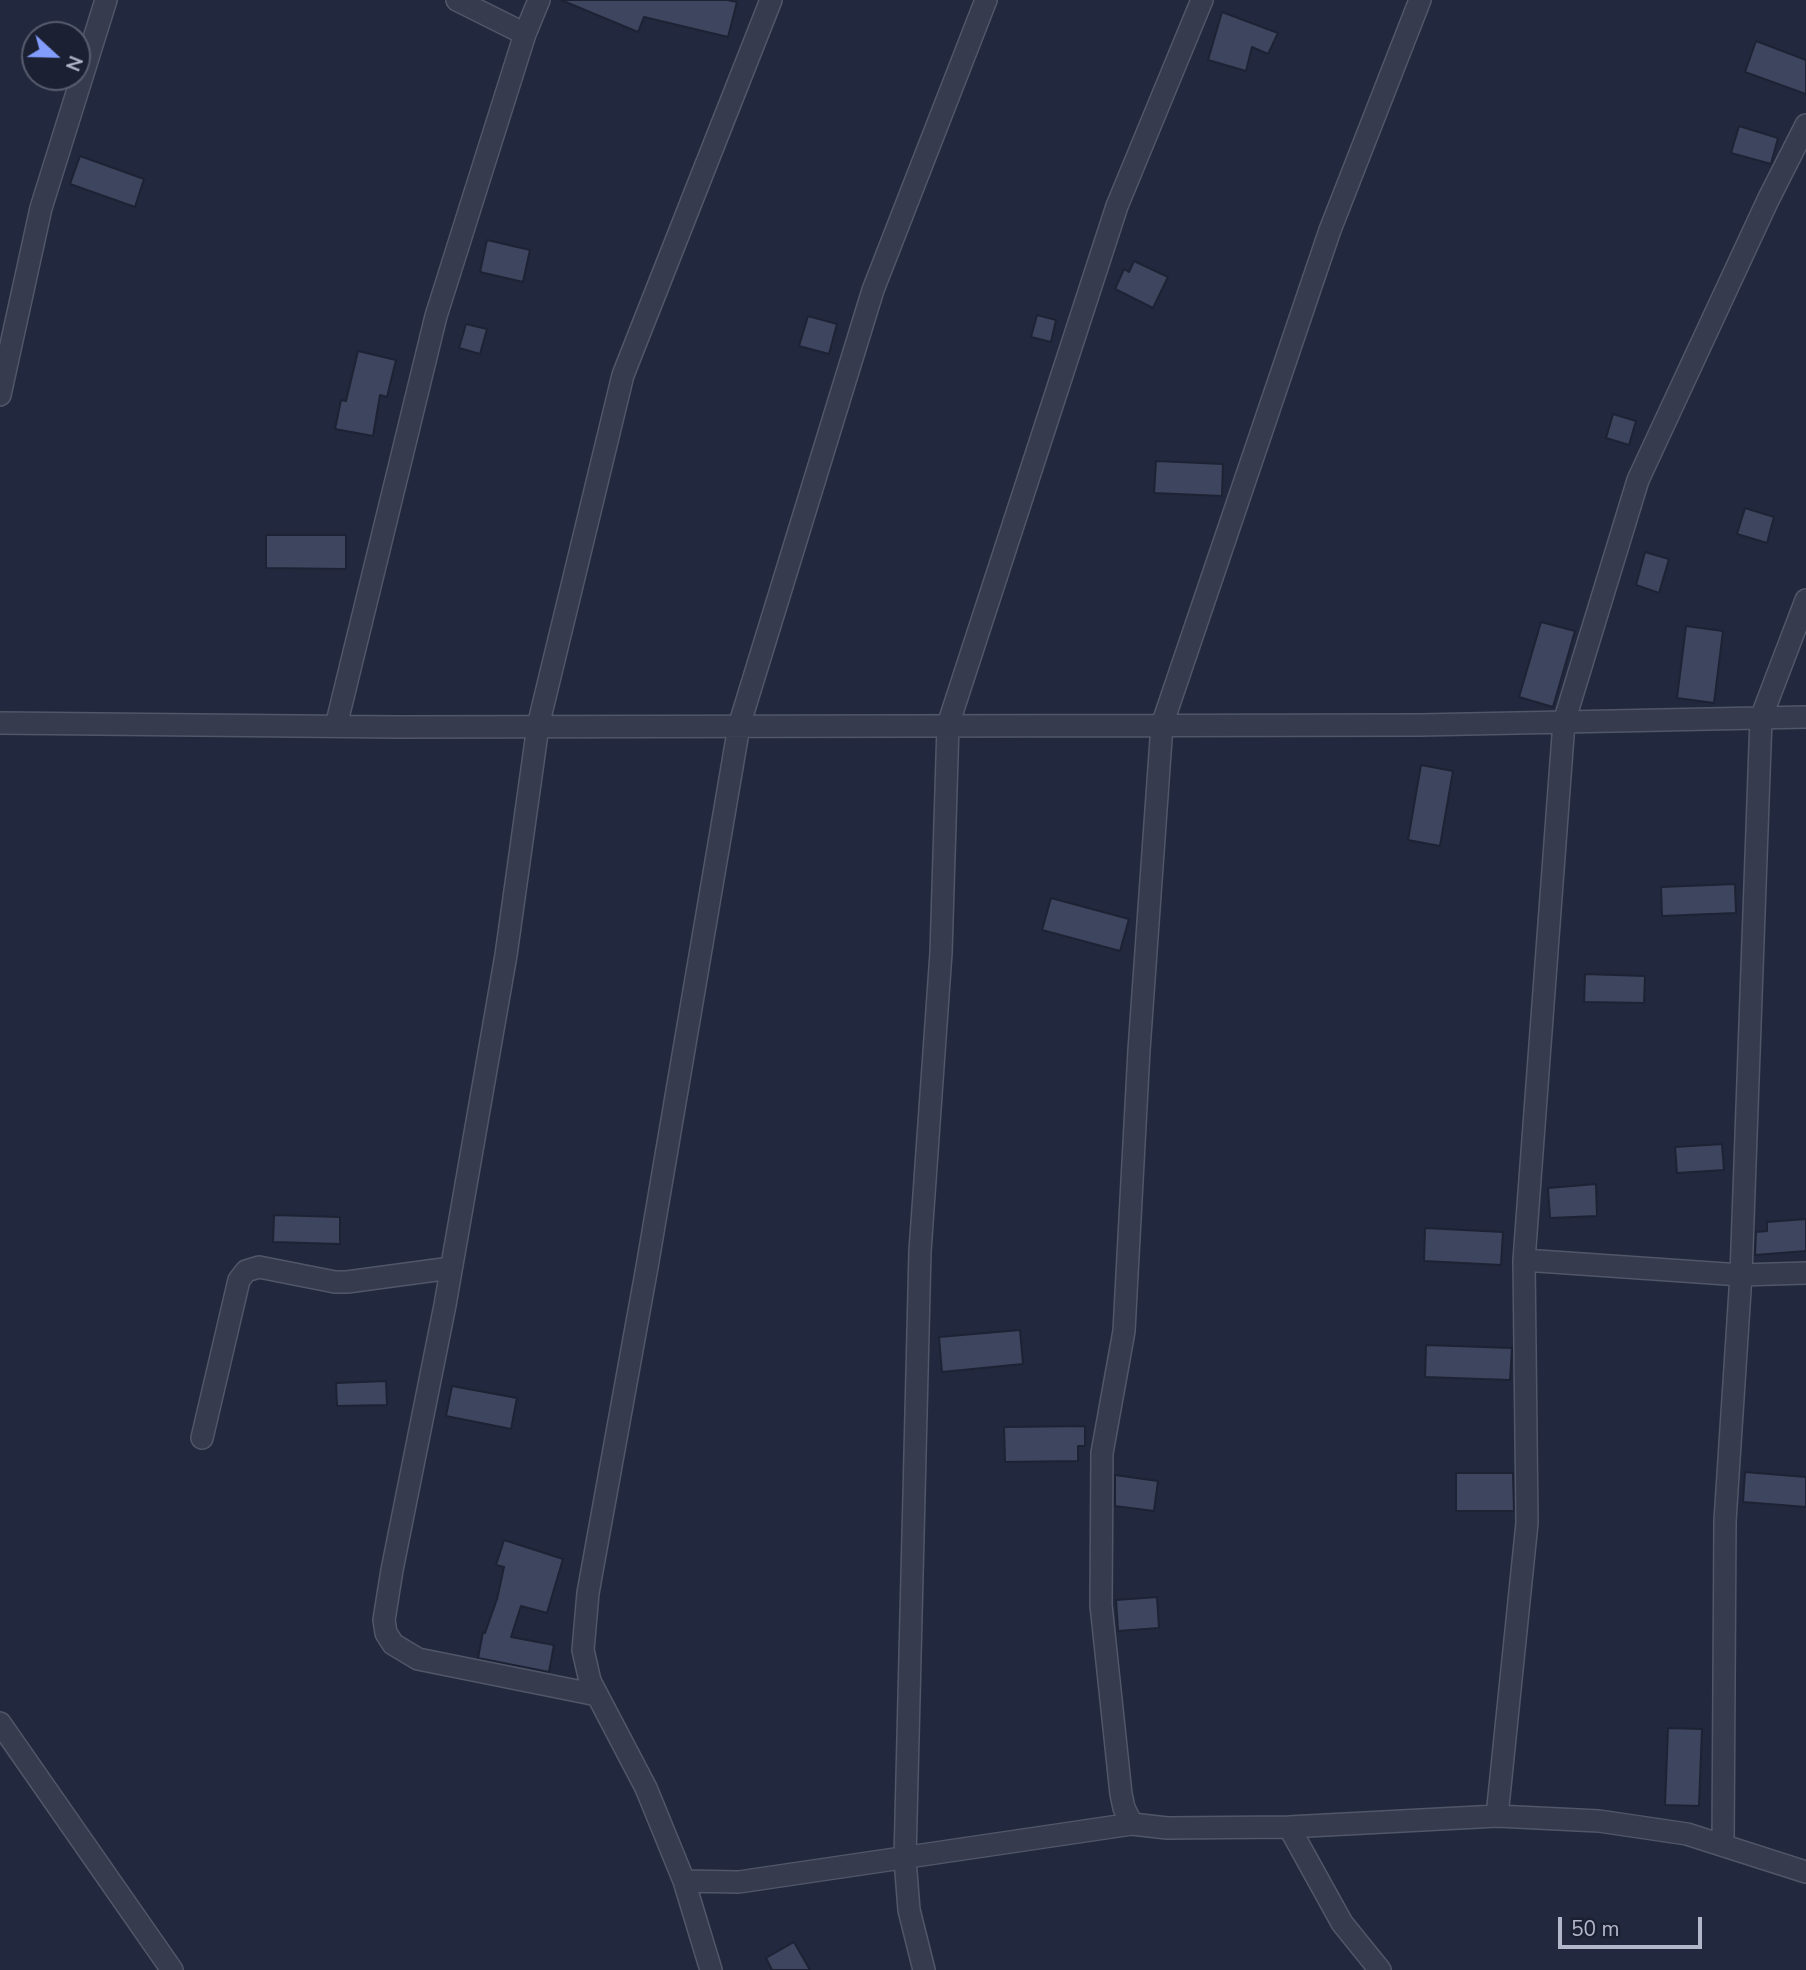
<!DOCTYPE html>
<style>
body{margin:0}
#map{position:relative;width:1806px;height:1970px;overflow:hidden;background:#22293e;font-family:"Nunito Sans",sans-serif}
canvas{display:block}
.north{position:absolute;left:21px;top:21px;width:70px;height:70px;box-sizing:border-box;background:#1b2132;border:2px solid #575d6e;border-radius:50%;rotate:112deg;font-size:19px;font-weight:700;line-height:28px;text-align:center;color:#b2b7c9}
.north::after{content:'';display:block;margin:auto;width:24px;height:32px;background:#839dfd;clip-path:polygon(50% 0,100% 100%,50% 72%,0 100%)}
.scale{position:absolute;left:1558px;top:1917px;width:144px;height:32px;box-sizing:border-box;border:4px solid #b2b7c9;border-top:0;padding-left:9px;font-size:21px;line-height:24px;white-space:nowrap;color:#b2b7c9;-webkit-text-stroke:5px #1b2132;paint-order:stroke}
</style>
<div id="map">
<canvas width="1806" height="1970"></canvas>
<div class="north">N</div>
<div class="scale">50 m</div>
</div>
<script>
const ctx = document.querySelector('canvas').getContext('2d');
ctx.lineJoin = 'round';
function paint(path, color) {
  ctx.fillStyle = color;
  ctx.fill(path, 'evenodd');
}
function shape(rows) {
  const path = new Path2D();
  for (const r of rows) {
    path.moveTo(r[0], r[1]);
    for (let i = 2; i < r.length; i += 2) path.lineTo(r[i], r[i + 1]);
  }
  return path;
}
function trace(path, color, width, dash) {
  ctx.strokeStyle = color;
  ctx.lineWidth = width;
  ctx.lineCap = dash ? 'butt' : 'round';
  ctx.setLineDash(dash || []);
  ctx.stroke(path);
}
const building = shape([
 [561,0,727,0,737,2,728,37,644,17,638,32,561,0],
 [1222,12,1278,33,1268,54,1252,47,1246,71,1208,60,1222,12],
 [1756,41,1806,60,1806,94,1745,72,1756,41],
 [1739,126,1778,138,1771,164,1731,153,1739,126],
 [80,156,144,179,135,207,70,184,80,156],
 [487,240,530,250,523,282,480,272,487,240],
 [1134,261,1168,277,1153,308,1115,289,1124,269,1129,272,1134,261],
 [1037,315,1056,320,1051,342,1031,337,1037,315],
 [808,316,837,324,829,354,799,346,808,316],
 [466,324,487,329,480,354,459,348,466,324],
 [358,351,396,360,387,397,380,395,373,436,335,429,341,400,346,401,358,351],
 [1613,414,1636,421,1629,445,1606,438,1613,414],
 [1156,461,1223,464,1222,496,1154,493,1156,461],
 [1745,508,1774,517,1767,543,1737,534,1745,508],
 [266,535,346,535,346,569,266,568,266,535],
 [1645,552,1669,559,1659,593,1636,585,1645,552],
 [1541,622,1575,631,1553,707,1519,697,1541,622],
 [1686,626,1723,631,1714,703,1677,698,1686,626],
 [1421,765,1453,771,1440,846,1408,840,1421,765],
 [1735,884,1736,913,1662,916,1661,887,1735,884],
 [1051,898,1129,919,1120,951,1042,930,1051,898],
 [1585,974,1645,976,1644,1003,1584,1002,1585,974],
 [1722,1144,1724,1170,1677,1173,1675,1147,1722,1144],
 [1596,1184,1597,1216,1550,1218,1548,1188,1596,1184],
 [274,1215,340,1217,340,1244,273,1242,274,1215],
 [1806,1219,1806,1251,1755,1255,1756,1232,1767,1231,1767,1222,1806,1219],
 [1425,1228,1503,1232,1501,1265,1424,1261,1425,1228],
 [1020,1330,1023,1364,942,1372,939,1337,1020,1330],
 [1426,1345,1512,1348,1510,1380,1425,1377,1426,1345],
 [386,1381,387,1405,337,1406,336,1383,386,1381],
 [452,1386,517,1398,511,1429,446,1416,452,1386],
 [1085,1426,1085,1446,1078,1446,1078,1461,1005,1462,1004,1427,1085,1426],
 [1745,1472,1806,1477,1806,1507,1743,1502,1745,1472],
 [1456,1473,1513,1473,1514,1511,1456,1511,1456,1473],
 [1115,1475,1158,1481,1154,1511,1115,1506,1115,1475],
 [504,1540,563,1559,547,1613,521,1606,511,1637,554,1645,549,1672,478,1658,483,1632,485,1633,497,1599,504,1567,496,1565,504,1540],
 [1157,1597,1159,1628,1118,1631,1116,1600,1157,1597],
 [1668,1728,1702,1729,1699,1806,1665,1805,1668,1728],
 [794,1942,810,1970,772,1970,766,1958,794,1942]
]);
paint(building, '#3e455e');
trace(building, '#1d2334', 2);
const minor = shape([
 [457,0,525,34],
 [986,0,873,290,739,726,647,1267,588,1593,583,1650,590,1681,646,1788,684,1881,739,1882,1132,1824],
 [1420,0,1330,230,1162,725,1139,1050,1124,1331,1102,1453,1101,1605,1121,1794,1124,1808,1132,1824,1167,1828,1289,1827,1497,1816,1599,1821,1687,1834,1806,1872],
 [0,395,41,208,106,0],
 [0,723,396,727,1420,725,1806,717],
 [336,726,436,316,525,34,539,0],
 [1524,1260,1741,1275,1806,1273],
 [202,1438,239,1280,246,1271,259,1267,335,1282,347,1282,451,1268],
 [597,1695,418,1659,393,1644,386,1633,384,1620,392,1570,445,1305,506,955,538,726,623,375,771,0],
 [0,1723,172,1970],
 [1497,1816,1527,1523,1524,1260,1564,722,1638,480,1768,200,1806,125],
 [1289,1827,1342,1923,1380,1970],
 [1723,1845,1725,1521,1741,1275,1761,718,1806,600],
 [684,1881,711,1970],
 [924,1970,909,1910,905,1859,920,1251,941,953,948,725,1117,206,1202,0]
]);
trace(minor, '#515768', 24);
trace(minor, '#363c4d', 21);
</script>
